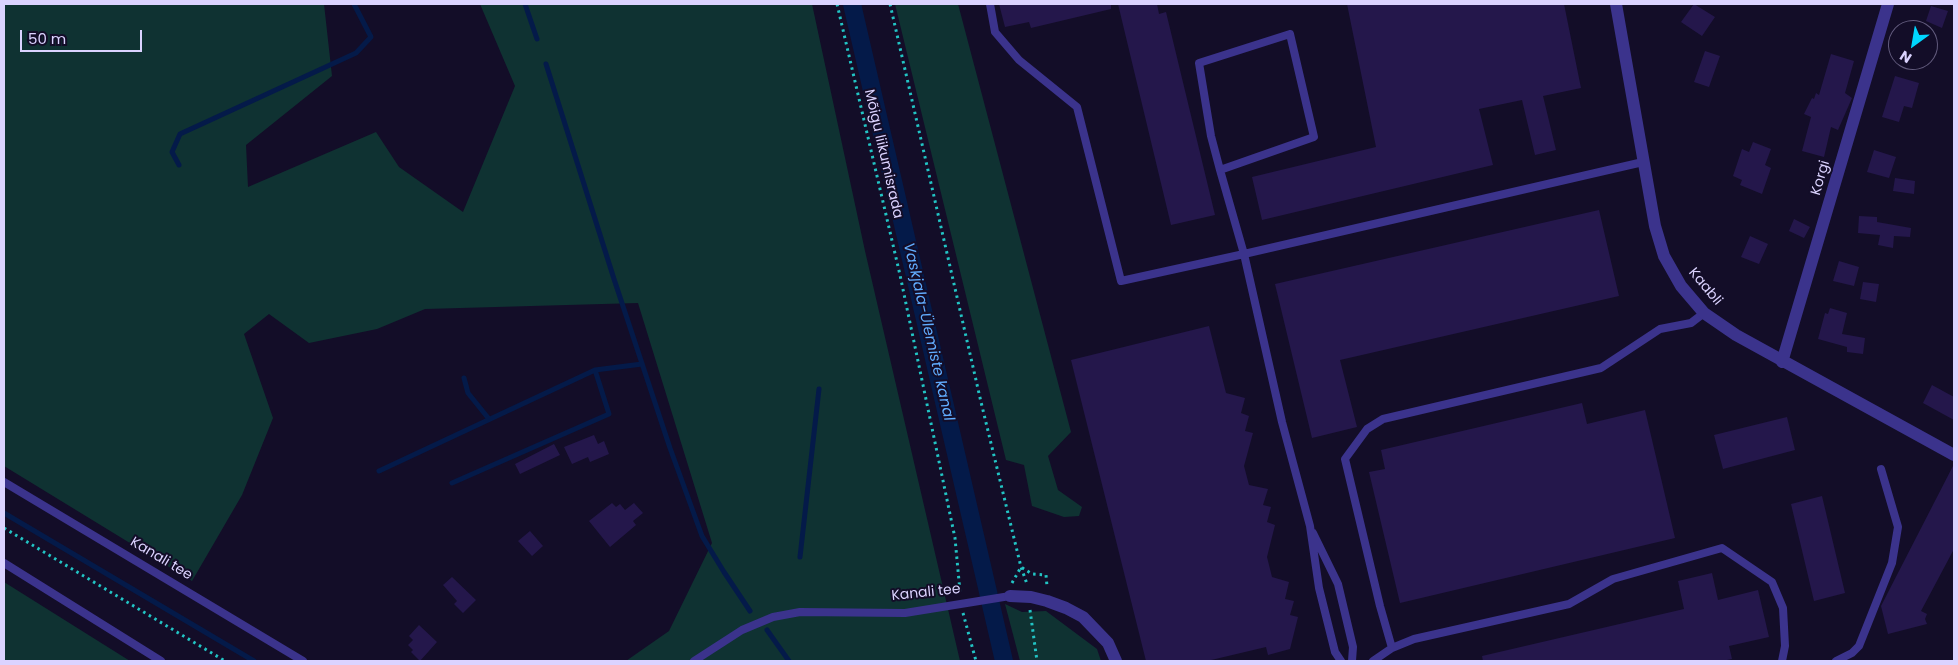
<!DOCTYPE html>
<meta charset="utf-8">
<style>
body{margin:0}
#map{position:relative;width:1958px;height:665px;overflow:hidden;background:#130d28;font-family:Poppins,sans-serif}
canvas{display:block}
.frame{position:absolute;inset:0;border:5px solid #dbd3ff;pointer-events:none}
.north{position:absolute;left:1888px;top:20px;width:50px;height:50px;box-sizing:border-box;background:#130d28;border:1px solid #635c7e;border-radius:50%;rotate:212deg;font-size:14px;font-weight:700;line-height:20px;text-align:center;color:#dbd3ff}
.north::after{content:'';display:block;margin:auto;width:18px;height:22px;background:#00d7fe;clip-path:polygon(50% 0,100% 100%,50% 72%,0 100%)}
.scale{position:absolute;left:20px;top:30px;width:122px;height:22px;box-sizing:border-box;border:2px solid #dbd3ff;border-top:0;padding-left:6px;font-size:15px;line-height:18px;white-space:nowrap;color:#dbd3ff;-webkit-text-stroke:4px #130d28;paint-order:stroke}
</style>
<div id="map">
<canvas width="1958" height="665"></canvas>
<div class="frame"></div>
<div class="north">N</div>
<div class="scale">50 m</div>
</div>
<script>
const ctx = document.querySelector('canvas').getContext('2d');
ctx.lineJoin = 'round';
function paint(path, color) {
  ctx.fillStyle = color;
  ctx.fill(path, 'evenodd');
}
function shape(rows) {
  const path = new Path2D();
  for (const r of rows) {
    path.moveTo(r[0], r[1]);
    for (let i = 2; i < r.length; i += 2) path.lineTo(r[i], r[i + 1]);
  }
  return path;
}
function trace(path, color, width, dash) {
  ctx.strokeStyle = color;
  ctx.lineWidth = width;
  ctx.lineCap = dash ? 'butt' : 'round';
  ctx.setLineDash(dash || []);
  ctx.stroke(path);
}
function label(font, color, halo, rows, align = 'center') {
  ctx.font = font + ' Poppins,sans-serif';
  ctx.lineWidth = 4;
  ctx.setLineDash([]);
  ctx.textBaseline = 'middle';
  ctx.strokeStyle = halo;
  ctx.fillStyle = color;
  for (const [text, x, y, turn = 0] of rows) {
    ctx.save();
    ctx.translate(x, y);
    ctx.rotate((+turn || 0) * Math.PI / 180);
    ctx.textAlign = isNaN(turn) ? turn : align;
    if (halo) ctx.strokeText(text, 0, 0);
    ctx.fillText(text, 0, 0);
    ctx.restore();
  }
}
paint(shape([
 [4,4,324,4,332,76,246,145,248,187,376,132,399,167,463,212,515,86,480,4,812,4,865,251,960,661,626,661,669,631,712,543,638,303,425,309,377,329,309,343,269,314,244,334,273,418,242,495,192,581,4,466],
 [895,4,958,4,1071,432,1048,456,1058,490,1082,507,1079,516,1064,517,1032,506,1024,465,1006,460],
 [4,582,130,661,4,661],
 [1005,604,1022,612,1046,611,1097,649,1101,661,1020,661]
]), '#0f3232');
trace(shape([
 [525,4,537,39],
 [546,64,614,279,670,448,702,536,724,572,750,611],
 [179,165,172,152,180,134,356,53,371,37,354,4],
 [464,378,468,393,489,419],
 [379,471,595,370,642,364],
 [452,483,609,414,595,370],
 [4,513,254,661],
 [800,557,819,389],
 [767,630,789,661]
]), '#041a49', 5);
trace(shape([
 [852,4,1004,661]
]), '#041a49', 18);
paint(shape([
 [999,4,1111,4,1111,9,1031,28,1029,22,1005,27],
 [1118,4,1157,4,1159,14,1166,12,1215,215,1171,225],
 [1347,4,1564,4,1581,88,1543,96,1556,150,1535,155,1522,100,1479,109,1493,165,1262,220,1252,177,1376,147],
 [1694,4,1715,17,1702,36,1681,22],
 [1931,6,1948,11,1942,28,1926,21],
 [1705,51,1720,56,1709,87,1694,82],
 [1831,54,1854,61,1845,93,1852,98,1838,130,1831,127,1824,157,1802,151,1811,117,1804,114,1812,98,1814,99,1816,93,1819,95],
 [1895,76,1919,83,1912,108,1904,106,1899,122,1882,117],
 [1753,142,1771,149,1765,165,1771,168,1762,194,1740,185,1742,180,1733,176,1742,149,1749,152],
 [1874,150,1896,157,1889,178,1867,172],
 [1895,178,1915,181,1914,194,1893,191],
 [1599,210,1619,296,1340,360,1357,427,1312,438,1275,284],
 [1859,216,1877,217,1877,222,1911,228,1910,237,1894,236,1893,248,1878,245,1880,235,1858,233],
 [1794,219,1810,227,1804,238,1789,231],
 [1750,236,1768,244,1759,264,1741,257],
 [1839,261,1859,267,1854,286,1833,281],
 [1863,282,1879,284,1876,302,1860,299],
 [1830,308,1847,313,1842,334,1865,338,1863,354,1847,352,1847,347,1818,339,1825,313,1828,314],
 [1209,326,1226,393,1245,398,1241,413,1249,416,1245,431,1253,433,1244,466,1249,485,1268,489,1263,505,1271,507,1267,522,1275,525,1267,557,1272,577,1289,582,1285,599,1294,601,1290,615,1298,617,1290,649,1268,655,1266,647,1207,661,1146,661,1071,360],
 [1932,385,1954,397,1954,420,1923,403],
 [1582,403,1587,424,1645,410,1675,538,1400,603,1369,472,1385,469,1381,450],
 [1787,417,1795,450,1723,469,1714,435],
 [594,435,598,444,604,441,609,454,590,462,588,457,572,464,564,447],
 [554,444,560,455,520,474,515,464],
 [1954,464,1954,549,1921,611,1927,614,1925,619,1927,624,1888,634,1881,606],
 [1822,496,1845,593,1814,601,1791,504],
 [612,503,616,507,620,504,625,510,634,503,643,513,633,521,636,525,610,547,589,521],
 [530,531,543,546,532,556,518,541],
 [1712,573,1718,600,1758,590,1769,637,1729,646,1732,659,1722,661,1483,661,1482,656,1684,609,1678,581],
 [452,577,476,600,463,613,454,604,457,601,443,585],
 [419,625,437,642,420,661,411,652,413,650,408,645,413,640,409,636]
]), '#24174b');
trace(shape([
 [837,4,900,275,955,538,960,592],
 [890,4,981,402,1021,567,1027,584],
 [4,528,225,661],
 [1012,583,1021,567,1032,574,1046,575,1047,586],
 [1030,610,1037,661],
 [963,613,976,661]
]), '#22c4c4', 3, [2.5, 4]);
trace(shape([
 [990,4,995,32,1019,60,1077,107,1121,281,1244,254,1282,422,1310,526,1319,588,1335,652,1341,661],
 [1220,170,1314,137,1290,34,1199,63,1211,136,1220,170,1244,254,1643,162],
 [4,482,303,661],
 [1313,533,1338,584,1353,647,1352,661],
 [4,563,161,661],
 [1392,648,1380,606,1345,459,1367,429,1383,419,1601,368,1660,329,1691,323,1704,313],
 [694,661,742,630,773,617,800,612,905,613,1010,596],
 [1373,661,1392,648,1414,639,1569,604,1613,579,1722,548,1772,582,1783,608,1785,646,1782,661],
 [1836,661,1852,653,1859,646,1892,563,1898,527,1881,469]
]), '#3b338c', 8);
trace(shape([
 [1616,4,1655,226,1664,256,1681,286,1704,313,1736,335,1954,455],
 [1782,362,1888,4],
 [1010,596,1031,597,1047,601,1066,608,1083,617,1108,643,1116,661]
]), '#3b338c', 12);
label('14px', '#dbd3ff', '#130d28', [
 ["Mõigu liikumisrada",883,154,77],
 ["Korgi",1821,178,-74],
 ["Kaabli",1705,287,50],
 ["Kanali tee",161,559,31],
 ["Kanali tee",926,593,-6]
]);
label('italic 15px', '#61adff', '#130d28', [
 ["Vaskjala-Ülemiste kanal",928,332,77]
]);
</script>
